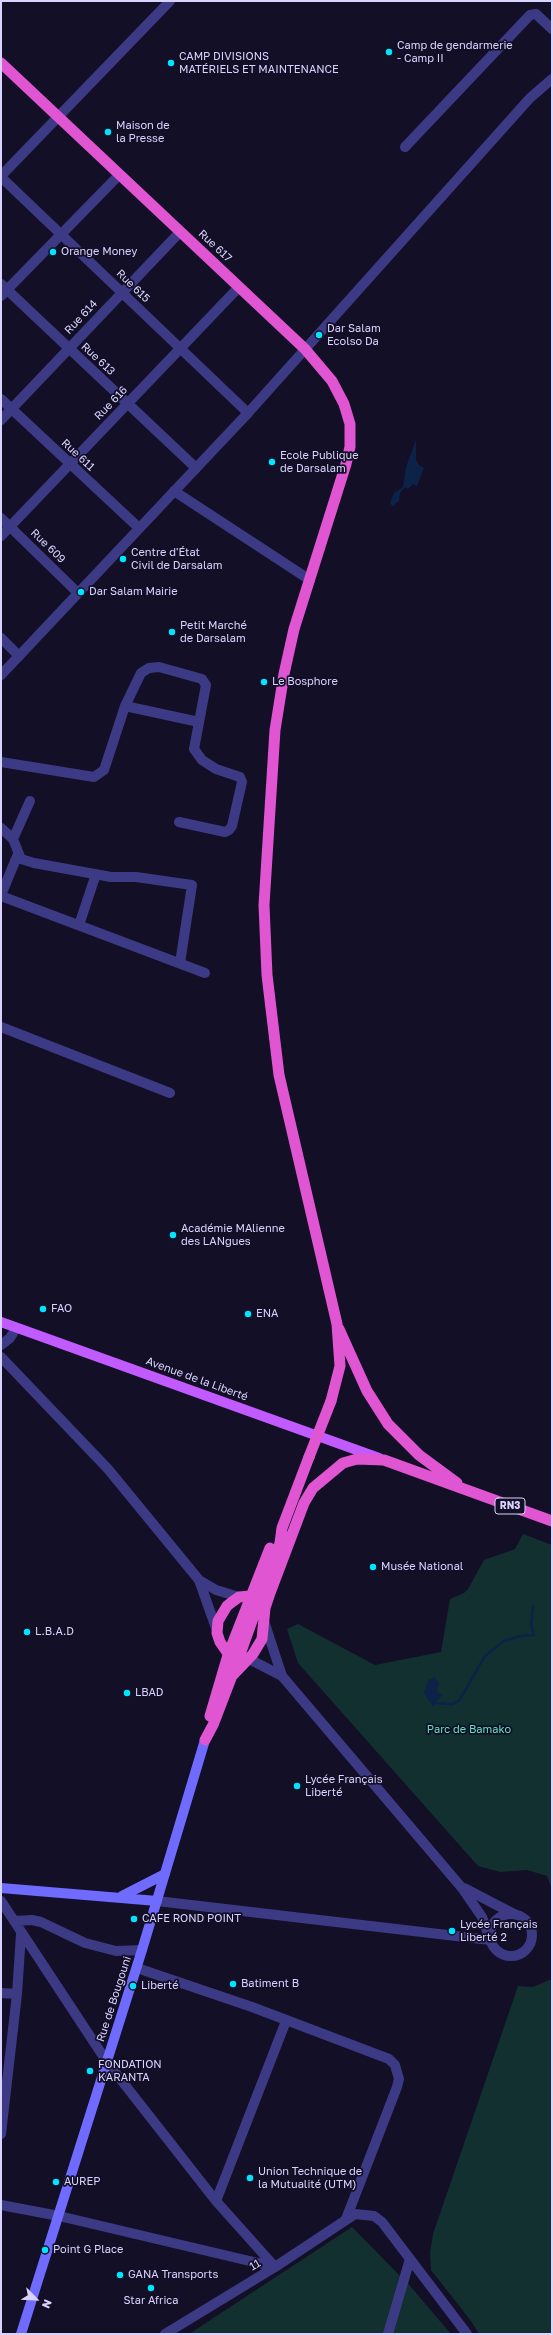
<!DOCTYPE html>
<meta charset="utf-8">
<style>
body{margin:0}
#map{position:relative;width:553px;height:2335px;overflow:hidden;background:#130f26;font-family:"Golos Text",sans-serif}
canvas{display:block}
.frame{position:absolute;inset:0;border:2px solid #d9d4ff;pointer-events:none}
.north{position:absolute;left:16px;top:2279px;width:40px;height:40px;-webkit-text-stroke:3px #130f26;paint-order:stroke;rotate:114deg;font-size:11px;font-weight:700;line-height:16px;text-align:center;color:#d9d4ff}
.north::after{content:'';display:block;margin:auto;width:14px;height:18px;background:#d9d4ff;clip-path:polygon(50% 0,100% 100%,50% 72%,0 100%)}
</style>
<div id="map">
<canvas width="553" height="2335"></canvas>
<div class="frame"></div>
<div class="north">N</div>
</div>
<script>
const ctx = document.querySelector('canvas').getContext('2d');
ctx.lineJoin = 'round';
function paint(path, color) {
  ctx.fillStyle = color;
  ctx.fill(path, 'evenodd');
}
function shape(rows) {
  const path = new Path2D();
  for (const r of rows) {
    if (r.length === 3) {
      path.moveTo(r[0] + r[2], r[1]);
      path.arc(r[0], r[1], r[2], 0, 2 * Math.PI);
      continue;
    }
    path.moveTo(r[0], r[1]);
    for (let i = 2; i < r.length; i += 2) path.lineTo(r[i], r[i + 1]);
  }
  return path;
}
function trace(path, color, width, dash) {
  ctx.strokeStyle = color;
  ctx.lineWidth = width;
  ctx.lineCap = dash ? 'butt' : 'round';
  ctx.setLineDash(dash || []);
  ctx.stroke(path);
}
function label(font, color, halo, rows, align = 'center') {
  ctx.font = font + ' "Golos Text",sans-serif';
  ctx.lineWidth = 3.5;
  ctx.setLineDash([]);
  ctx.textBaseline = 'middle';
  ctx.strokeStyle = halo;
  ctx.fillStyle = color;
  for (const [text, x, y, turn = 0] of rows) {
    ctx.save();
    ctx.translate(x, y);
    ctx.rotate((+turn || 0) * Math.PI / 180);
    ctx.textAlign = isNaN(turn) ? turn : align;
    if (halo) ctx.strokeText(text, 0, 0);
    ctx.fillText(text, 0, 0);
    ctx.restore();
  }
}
paint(shape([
 [523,1534,552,1545,552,1889,547,1876,527,1870,500,1872,478,1866,298,1663,287,1629,298,1624,375,1665,441,1652,450,1599,464,1593,468,1589,484,1560,515,1549],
 [552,1979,552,2334,479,2334,471,2321,431,2270,430,2253,433,2234,518,1986,533,1987],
 [352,2227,411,2287,451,2334,189,2334]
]), '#12302f');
paint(shape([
 [416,440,416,460,418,464,424,468,417,486,413,484,408,489,405,487,400,493,399,501,393,506,390,504,391,500,394,493,403,487,406,467],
 [435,1677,439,1684,437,1690,439,1694,443,1694,433,1707,424,1693,428,1680]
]), '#0c2248');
trace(shape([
 [436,1703,452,1704,459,1701,485,1656,504,1641,521,1636,534,1635,531,1625,533,1606]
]), '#0c2248', 2.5);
trace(shape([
 [405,147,530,15,536,14,552,29],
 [1,177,248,413],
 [1,284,196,468],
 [1,399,139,528],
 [1,420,180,232],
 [174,491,310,580],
 [1,518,78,593],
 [1,536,239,287],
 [1,638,19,656],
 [125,706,199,722],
 [1,762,94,777,104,770,125,706,141,673,149,668,159,667,202,679,206,685,194,749,202,760,216,769,240,777,242,782,232,826,229,830,225,832,179,822],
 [1,828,13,839,21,859,34,863,111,877,136,877,192,885,180,963],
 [13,839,30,801],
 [1,895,18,854],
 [1,896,205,973],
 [79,925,96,874],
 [1,1027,170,1093],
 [1,1901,107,2062,216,2201,275,2267],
 [157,1901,490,1940],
 [511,1935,21],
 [14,1921,32,1920,41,1922,85,1943,116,1951,142,1950],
 [137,1968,252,2007,389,2059,395,2065,399,2079,397,2087,346,2219],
 [1,1993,17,1994],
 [1,2134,17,1994,21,1934],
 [216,2201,286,2021],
 [1,2205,59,2216,275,2267],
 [388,2334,410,2259]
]), '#3d3a85', 10);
trace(shape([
 [1,176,170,1],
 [1,296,119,175],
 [1,675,248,413,530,98,552,79],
 [1,1345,10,1338,16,1328],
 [1,1357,108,1469,199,1580,216,1628],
 [199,1580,216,1590,239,1597],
 [264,1621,282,1676],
 [249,1659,282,1676,462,1888,482,1917,490,1940],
 [464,1888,514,1914],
 [165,2334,275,2267,355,2214,374,2216,382,2222,467,2334]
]), '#3d3a85', 10);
trace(shape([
 [1,1888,157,1901],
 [122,1896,165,1874],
 [21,2334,142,1950,205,1740]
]), '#6f6bff', 10);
trace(shape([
 [1,1322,379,1458]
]), '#c25bff', 10);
trace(shape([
 [1,63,305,349,332,381,344,404,350,424,350,447,346,464,294,629,284,674,275,730,264,905,267,975,279,1075,337,1324,340,1366,331,1401],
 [339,1329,367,1391,388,1424,419,1455,457,1483],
 [231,1658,220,1642,217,1633,218,1621,227,1606,232,1602,239,1597,250,1596],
 [232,1676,253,1654,262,1639,265,1608,270,1593,304,1503,313,1488,343,1463,357,1459,384,1460,552,1521],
 [210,1716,228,1655,270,1548],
 [205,1740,213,1725,238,1660,280,1543,282,1528,309,1457]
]), '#e055d1', 11);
trace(shape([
 [309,1457,331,1401]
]), '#e055d1', 11);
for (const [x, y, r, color] of [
 [389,52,4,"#00e5ff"],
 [171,63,4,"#00e5ff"],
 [108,132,4,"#00e5ff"],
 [53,252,4,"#00e5ff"],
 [319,335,4,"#00e5ff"],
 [272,462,4,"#00e5ff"],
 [123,559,4,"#00e5ff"],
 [81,592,4,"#00e5ff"],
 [172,632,4,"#00e5ff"],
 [264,682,4,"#00e5ff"],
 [173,1235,4,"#00e5ff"],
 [43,1309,4,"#00e5ff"],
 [248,1314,4,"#00e5ff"],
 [373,1567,4,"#00e5ff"],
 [27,1632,4,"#00e5ff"],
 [127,1693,4,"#00e5ff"],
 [297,1786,4,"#00e5ff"],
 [134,1919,4,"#00e5ff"],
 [452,1931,4,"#00e5ff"],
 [233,1984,4,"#00e5ff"],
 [133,1986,4,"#00e5ff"],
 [90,2071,4,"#00e5ff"],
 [250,2178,4,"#00e5ff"],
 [56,2182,4,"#00e5ff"],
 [45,2250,4,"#00e5ff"],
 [120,2275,4,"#00e5ff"],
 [151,2288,4,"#00e5ff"]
]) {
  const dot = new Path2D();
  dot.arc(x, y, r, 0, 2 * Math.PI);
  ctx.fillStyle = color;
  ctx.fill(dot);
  trace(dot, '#130f26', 1.5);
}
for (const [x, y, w] of [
 [510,1506,30]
]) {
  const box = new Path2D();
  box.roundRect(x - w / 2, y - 8, w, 16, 3);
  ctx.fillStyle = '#130f26';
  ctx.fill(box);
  trace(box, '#d9d4ff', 1);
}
label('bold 10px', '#d9d4ff', null, [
 ["RN3",510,1506]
]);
label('11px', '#d9d4ff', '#130f26', [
 ["Camp de gendarmerie",397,46],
 ["- Camp II",397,59],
 ["CAMP DIVISIONS",179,57],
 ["MATÉRIELS ET MAINTENANCE",179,70],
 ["Maison de",116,126],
 ["la Presse",116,139],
 ["Orange Money",61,252],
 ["Dar Salam",327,329],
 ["Ecolso Da",327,342],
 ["Ecole Publique",280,456],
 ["de Darsalam",280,469],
 ["Centre d'État",131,553],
 ["Civil de Darsalam",131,566],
 ["Dar Salam Mairie",89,592],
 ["Petit Marché",180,626],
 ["de Darsalam",180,639],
 ["Le Bosphore",272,682],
 ["Académie MAlienne",181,1229],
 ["des LANgues",181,1242],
 ["FAO",51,1309],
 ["ENA",256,1314],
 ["Musée National",381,1567],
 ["L.B.A.D",35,1632],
 ["LBAD",135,1693],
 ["Lycée Français",305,1780],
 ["Liberté",305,1793],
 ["CAFE ROND POINT",142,1919],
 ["Lycée Français",460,1925],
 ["Liberté 2",460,1938],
 ["Batiment B",241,1984],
 ["Liberté",141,1986],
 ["FONDATION",98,2065],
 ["KARANTA",98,2078],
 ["Union Technique de",258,2172],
 ["la Mutualité (UTM)",258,2185],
 ["AUREP",64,2182],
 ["Point G Place",53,2250],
 ["GANA Transports",128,2275],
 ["Star Africa",151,2301,"center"]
], 'left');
label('11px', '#d9d4ff', '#130f26', [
 ["Rue 617",215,246,43],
 ["Rue 615",133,286,44],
 ["Rue 614",81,317,-47],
 ["Rue 613",98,359,43],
 ["Rue 616",111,403,-46],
 ["Rue 611",78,455,43],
 ["Rue 609",48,546,44],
 ["Avenue de la Liberté",197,1379,20],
 ["Rue de Bougouni",114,1999,-72],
 ["11",255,2265,-31]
]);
label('11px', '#5fe0c0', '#130f26', [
 ["Parc de Bamako",469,1730]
]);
</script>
